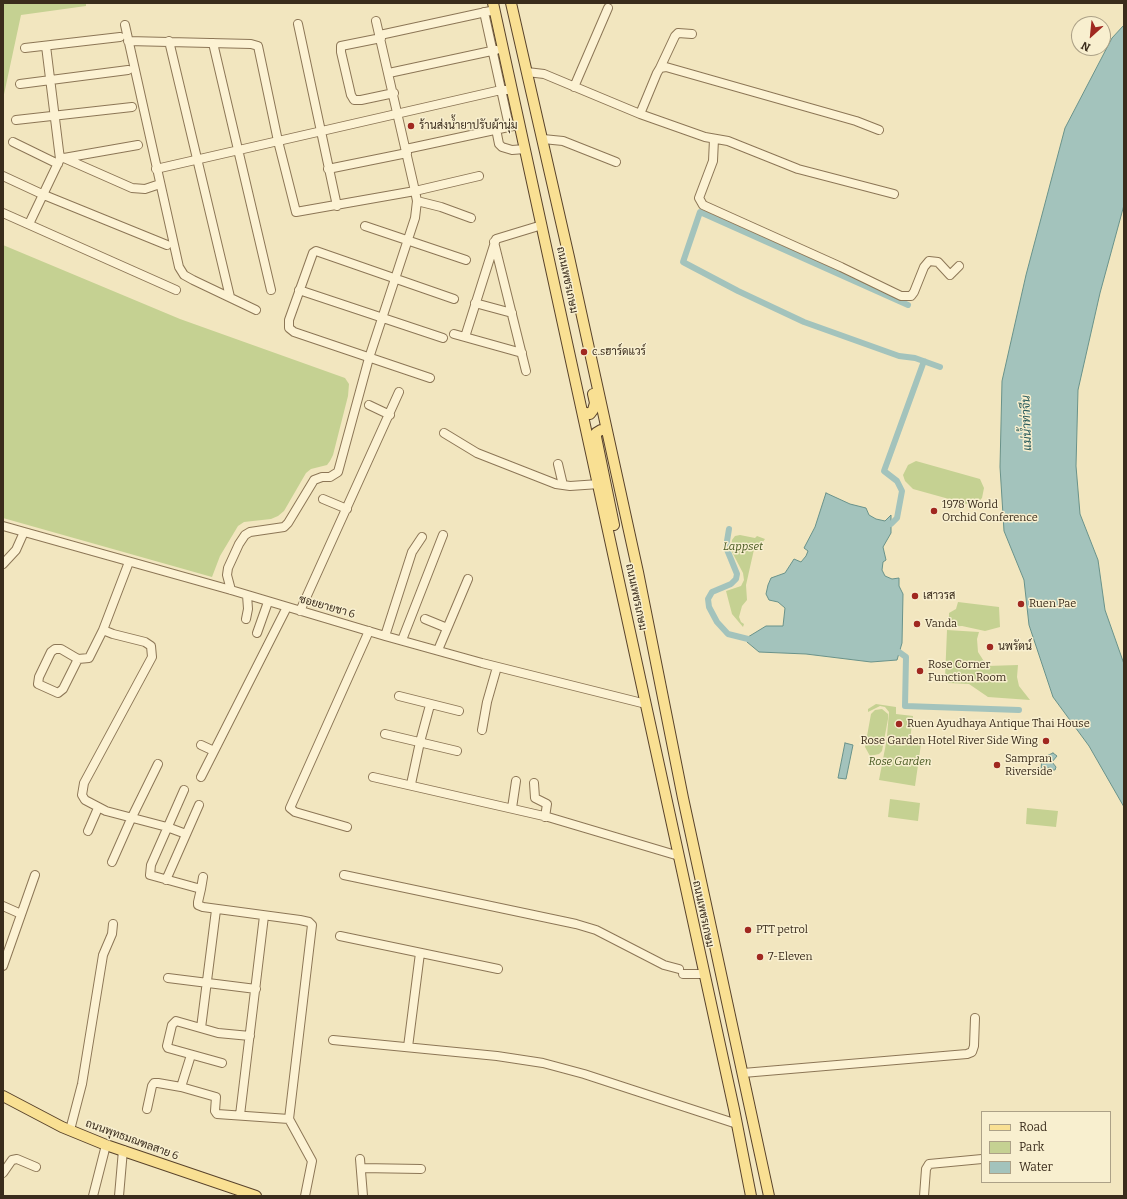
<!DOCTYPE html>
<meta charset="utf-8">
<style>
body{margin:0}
#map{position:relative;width:1127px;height:1199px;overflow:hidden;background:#f2e6bf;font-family:Bitter,serif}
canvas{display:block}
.frame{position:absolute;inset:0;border:4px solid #3a2c1c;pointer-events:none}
.legend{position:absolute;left:981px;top:1111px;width:130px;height:72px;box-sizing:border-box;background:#f8efcf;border:1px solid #aca187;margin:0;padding:5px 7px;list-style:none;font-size:12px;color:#3a2c1c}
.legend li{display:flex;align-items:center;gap:8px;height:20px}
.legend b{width:20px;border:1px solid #aca187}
.north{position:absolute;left:1071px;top:16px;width:40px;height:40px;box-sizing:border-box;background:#f8efcf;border:1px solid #aca187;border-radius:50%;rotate:207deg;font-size:11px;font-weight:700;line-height:16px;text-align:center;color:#3a2c1c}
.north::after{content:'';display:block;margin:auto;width:14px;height:18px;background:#a02820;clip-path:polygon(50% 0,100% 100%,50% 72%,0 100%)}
</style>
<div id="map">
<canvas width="1127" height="1199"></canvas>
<div class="frame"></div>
<ul class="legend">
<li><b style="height:5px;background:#f9e093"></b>Road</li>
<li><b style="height:11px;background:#c5d192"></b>Park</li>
<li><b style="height:11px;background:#a3c3bc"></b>Water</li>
</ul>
<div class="north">N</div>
</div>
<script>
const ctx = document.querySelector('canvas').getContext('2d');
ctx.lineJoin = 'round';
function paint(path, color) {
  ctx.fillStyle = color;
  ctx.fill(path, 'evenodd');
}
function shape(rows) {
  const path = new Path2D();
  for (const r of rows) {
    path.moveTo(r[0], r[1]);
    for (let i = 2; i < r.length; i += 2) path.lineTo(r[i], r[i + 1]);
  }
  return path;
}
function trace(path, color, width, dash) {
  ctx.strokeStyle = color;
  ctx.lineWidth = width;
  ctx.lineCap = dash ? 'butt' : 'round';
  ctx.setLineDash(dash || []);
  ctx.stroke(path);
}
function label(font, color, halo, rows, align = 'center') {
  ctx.font = font + ' Bitter,Sarabun,serif';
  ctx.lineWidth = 3;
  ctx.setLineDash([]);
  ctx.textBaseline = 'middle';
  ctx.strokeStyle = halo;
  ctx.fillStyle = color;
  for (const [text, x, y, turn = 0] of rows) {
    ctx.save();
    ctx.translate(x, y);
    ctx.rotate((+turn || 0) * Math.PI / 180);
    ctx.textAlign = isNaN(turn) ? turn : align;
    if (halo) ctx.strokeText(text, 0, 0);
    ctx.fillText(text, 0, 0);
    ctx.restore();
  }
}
paint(shape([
 [3,3,86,3,86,6,21,15,3,99],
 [3,245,180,319,345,378,349,384,348,396,333,455,330,461,327,465,311,469,306,473,284,511,278,516,271,519,244,522,238,526,220,556,212,577,3,518],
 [916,461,980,479,984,488,982,498,977,503,967,504,913,489,905,481,903,475,908,465],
 [740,535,755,538,757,536,765,539,762,543,755,545,746,585,747,600,742,606,739,617,741,622,744,624,743,627,732,614,726,591,741,586,744,580,743,573,731,550,732,540,735,536],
 [958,602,999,607,1000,627,985,631,962,626,946,627,949,621,949,613,956,609],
 [947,630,979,632,977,639,978,652,987,666,1018,665,1017,677,1019,686,1030,700,988,697,969,684,948,683,945,678],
 [876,704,896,707,896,714,913,716,910,740,887,736,889,712,885,707,880,706,868,712,868,709],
 [882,709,888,714,888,719,882,751,879,754,870,756,865,747,871,714,875,710],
 [887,738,921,744,915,786,879,780],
 [890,799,920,803,918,821,888,817],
 [1027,808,1058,811,1056,827,1026,824]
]), '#c5d192');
const water = shape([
 [1124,25,1124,205,1100,293,1078,390,1076,466,1080,514,1098,560,1105,610,1124,664,1124,807,1089,746,1053,697,1029,625,1024,580,1004,531,1000,467,1002,381,1026,275,1065,128,1112,38,1124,25],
 [826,493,850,504,866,508,869,515,876,519,885,521,891,515,891,533,883,547,886,560,883,562,882,570,885,576,892,579,899,578,899,586,903,594,902,643,897,660,871,662,806,654,759,652,747,642,748,637,766,626,783,626,785,608,778,602,769,600,766,594,768,585,771,578,785,573,794,559,801,562,806,556,808,551,804,548,815,527,826,493],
 [845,743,853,745,846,779,838,778,845,743],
 [1053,753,1057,756,1052,762,1056,767,1055,770,1051,770,1049,767,1046,770,1041,769,1042,758,1053,753]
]);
paint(water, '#a3c3bc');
trace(water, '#69928a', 1);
trace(shape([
 [908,305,700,212,683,262,738,291,804,322,899,356,915,358,940,367],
 [891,524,897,518,902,491,897,481,884,471,924,361],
 [729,529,726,547,737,574,736,579,731,584,712,592,708,599,709,607,717,622,728,634,748,639],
 [899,652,906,657,905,706,1019,710]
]), '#a3c3bc', 6);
const minor = shape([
 [484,12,509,126],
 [376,21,415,191,479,176],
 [298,24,337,206],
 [125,25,179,267,184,275,193,280,256,310],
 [380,35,495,10],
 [381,38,341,46,341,52,351,95,354,100,361,100,394,93],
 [128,41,251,44,258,46,278,141,296,212,415,191,417,201],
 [169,41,230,297],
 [213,43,271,290],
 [25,48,120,37],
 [660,68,675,36,678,33,692,34],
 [527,72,544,74,640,114,705,137,728,141,798,169,894,194],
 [389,73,496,50],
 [20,84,128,70],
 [574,87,608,8],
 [640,114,657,73,660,68,666,67,856,121,879,130],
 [16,120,132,107],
 [496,129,499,144,502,147,512,150,525,149],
 [543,139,563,141,616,162],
 [714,139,713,161,699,198,703,205,841,267,901,296,911,296,914,292,924,267,929,261,938,262,950,275,959,266],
 [13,142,58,164],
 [406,149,513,126],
 [64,158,132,188,145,189,160,184],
 [64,158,138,145],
 [156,169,501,90,512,90],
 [328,169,407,153],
 [3,176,44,195,167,245],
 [3,213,176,290],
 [29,224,60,159,46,46],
 [365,226,466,260],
 [494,242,526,371],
 [299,290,443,338],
 [475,303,512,313],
 [454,334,522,353],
 [465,337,496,239,542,225],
 [430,378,294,332,289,328,289,320,313,253,316,251,454,299],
 [369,405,390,415],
 [444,433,477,453,556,484,570,486,599,484],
 [558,464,563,485],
 [323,499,347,509],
 [3,526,231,590,385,636,482,663,646,704],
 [129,562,103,630,113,634,145,642,151,646,152,657,84,783,82,795,85,800,106,811,167,827,186,834],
 [3,564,16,550,24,532],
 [231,590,227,575,228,568,239,544,245,535,250,532,284,527,288,523,314,480,322,477,330,477,338,472,369,358,415,218,417,201,441,207,471,218],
 [300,611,399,392],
 [246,619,248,609,247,595],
 [425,619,447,628],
 [257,633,268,602],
 [385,636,412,552,422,537],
 [402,640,443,535],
 [438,650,468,579],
 [78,659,63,689,58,693,38,684,39,677,51,652,55,649,61,649,78,659,89,658,103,630],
 [399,696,459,711],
 [482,730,487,702,497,667],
 [385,734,457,751],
 [201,745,214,751],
 [201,777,287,607],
 [373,777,548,817,679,856],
 [534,783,535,798,547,804,545,817],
 [411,784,420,742,430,705],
 [184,790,151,865,150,875,201,889,198,902,198,905,203,907,300,920,309,922,312,925,289,1119,312,1161,305,1196],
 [512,808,516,781],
 [347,827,295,812,290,808,369,631],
 [88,831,98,808],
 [112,862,131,819,158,764],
 [344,875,576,924,596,930,664,965,679,969],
 [166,880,199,805],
 [201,889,203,877],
 [3,906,21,914],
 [340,936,498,969],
 [3,966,35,875],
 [683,974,704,974],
 [168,978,256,989],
 [201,1028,216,910],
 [333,1040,497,1056,543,1063,584,1074,737,1124],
 [408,1047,420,953],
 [222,1063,168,1048,167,1046,172,1025,176,1021,218,1033,250,1036],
 [743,1073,967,1054,972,1052,974,1046,975,1018],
 [181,1087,191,1055],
 [147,1109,152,1086,154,1083,158,1083,181,1087,216,1097,215,1111,217,1114,289,1119],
 [240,1115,264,916],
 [70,1130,82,1084,103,955,112,934,113,924],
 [360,1159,363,1196],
 [361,1168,421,1169],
 [3,1173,12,1160,17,1159,36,1167],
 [93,1196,106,1145],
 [119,1196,123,1150],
 [924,1196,926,1169,929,1164,982,1159]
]);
const major = shape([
 [493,3,734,1109,751,1196],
 [511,3,569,257,638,572,683,798,769,1196],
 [583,412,590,414,593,410,595,403,593,394],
 [606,430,601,430,596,433,596,437,614,525],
 [3,1096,62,1127,106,1145,256,1196]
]);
trace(minor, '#8c7656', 10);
trace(major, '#59432b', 12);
trace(minor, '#fcf2d3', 8);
trace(major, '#f9e093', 10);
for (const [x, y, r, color] of [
 [411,126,4,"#a02820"],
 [584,352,4,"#a02820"],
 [934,511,4,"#a02820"],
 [915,596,4,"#a02820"],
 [1021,604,4,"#a02820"],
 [917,624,4,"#a02820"],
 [990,647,4,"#a02820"],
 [920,671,4,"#a02820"],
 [899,724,4,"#a02820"],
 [1046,741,4,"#a02820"],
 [997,765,4,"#a02820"],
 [748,930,4,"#a02820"],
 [760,957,4,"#a02820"]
]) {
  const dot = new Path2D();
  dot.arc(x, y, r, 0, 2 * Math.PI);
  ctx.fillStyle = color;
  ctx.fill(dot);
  trace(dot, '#f8efcf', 1.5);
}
label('11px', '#3a2c1c', '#f8efcf', [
 ["ร้านส่งน้ำยาปรับผ้านุ่ม",419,126],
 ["c.sฮาร์ดแวร์",592,352],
 ["1978 World",942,505],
 ["Orchid Conference",942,518],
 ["เสาวรส",923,596],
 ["Ruen Pae",1029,604],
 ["Vanda",925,624],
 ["นพรัตน์",998,647],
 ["Rose Corner",928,665],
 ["Function Room",928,678],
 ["Ruen Ayudhaya Antique Thai House",907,724],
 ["Rose Garden Hotel River Side Wing",1038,741,"right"],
 ["Sampran",1005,759],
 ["Riverside",1005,772],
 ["PTT petrol",756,930],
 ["7-Eleven",768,957]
], 'left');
label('11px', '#3a2c1c', '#f8efcf', [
 ["ถนนเพชรเกษม",567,280,78],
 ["ถนนเพชรเกษม",636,597,78],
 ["ซอยยายชา 6",327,607,16],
 ["ถนนเพชรเกษม",703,914,78],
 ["ถนนพุทธมณฑลสาย 6",132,1140,20]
]);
label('italic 11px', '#475820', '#f8efcf', [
 ["Lappset",743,547],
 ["Rose Garden",900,762]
]);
label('italic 12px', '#295b5b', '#f8efcf', [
 ["แม่น้ำท่าจีน",1027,423,-92]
]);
</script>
